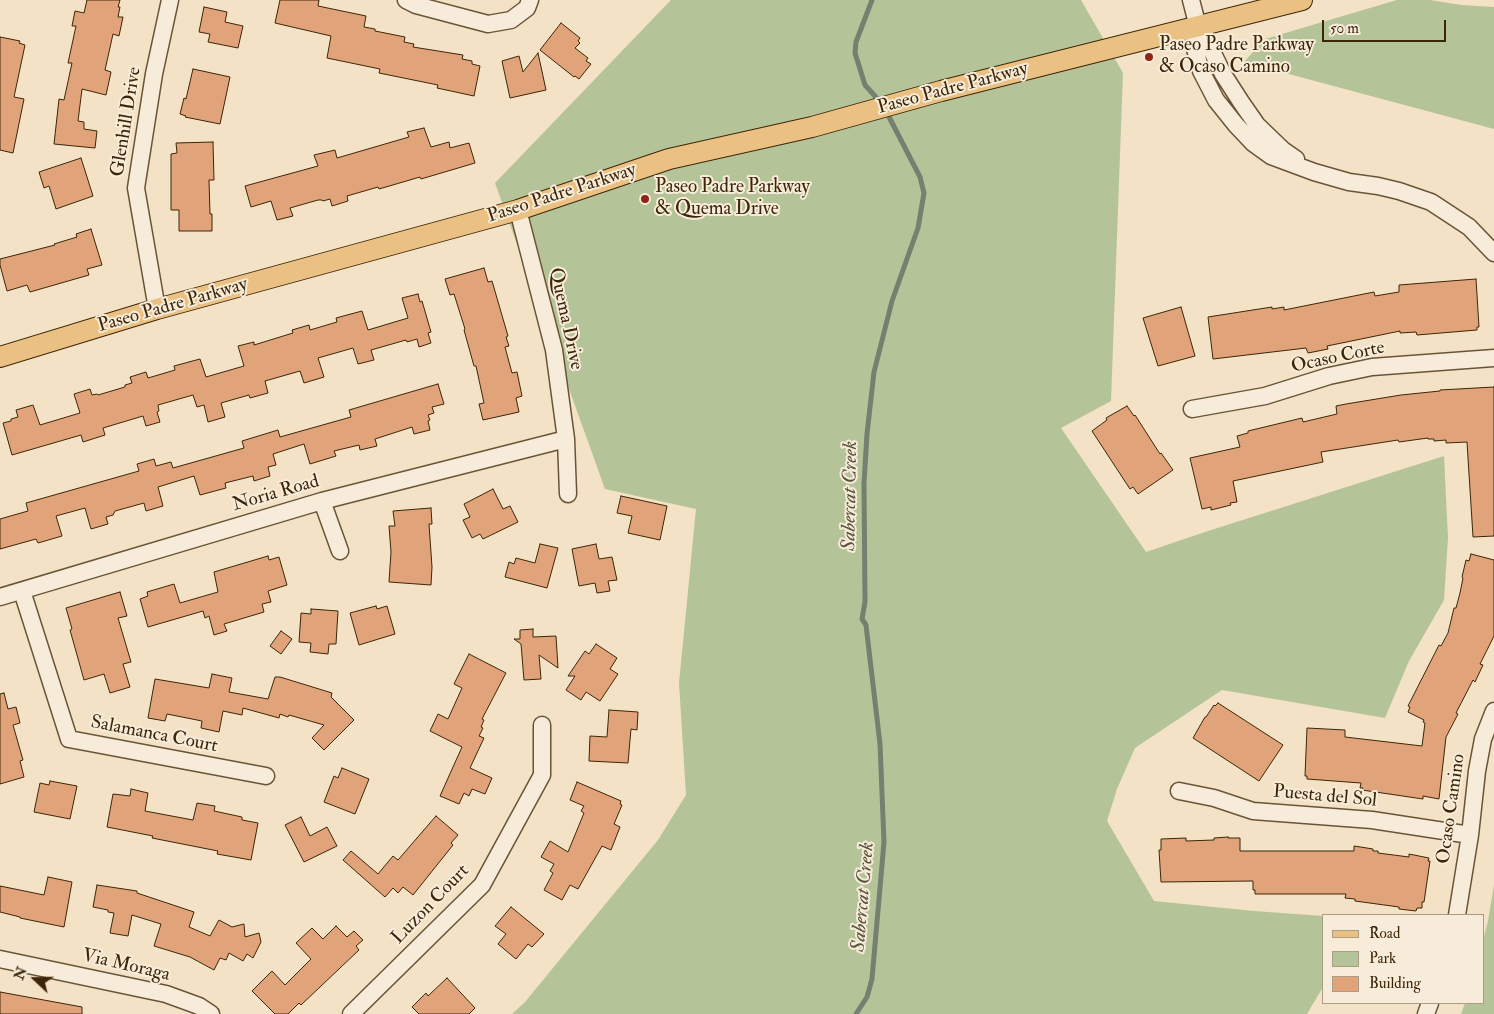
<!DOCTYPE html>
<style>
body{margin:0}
#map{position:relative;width:1494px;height:1014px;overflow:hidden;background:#f3e2c5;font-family:"IM FELL Double Pica",serif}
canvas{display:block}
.legend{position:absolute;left:1322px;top:914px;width:162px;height:90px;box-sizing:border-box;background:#f7ecd9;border:1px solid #ad9c85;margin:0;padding:6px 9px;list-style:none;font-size:15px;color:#3d2508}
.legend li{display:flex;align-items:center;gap:10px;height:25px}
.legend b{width:25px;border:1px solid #ad9c85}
.north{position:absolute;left:10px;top:954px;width:50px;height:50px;-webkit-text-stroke:4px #f7ecd9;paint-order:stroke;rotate:291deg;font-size:14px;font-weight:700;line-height:20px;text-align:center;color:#3d2508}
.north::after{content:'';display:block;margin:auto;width:18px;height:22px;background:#3d2508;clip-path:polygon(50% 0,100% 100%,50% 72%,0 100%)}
.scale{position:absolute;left:1322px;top:20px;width:124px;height:22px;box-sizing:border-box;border:2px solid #3d2508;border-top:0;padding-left:6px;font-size:15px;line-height:18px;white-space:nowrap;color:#3d2508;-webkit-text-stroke:4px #f7ecd9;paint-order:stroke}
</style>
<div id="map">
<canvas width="1494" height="1014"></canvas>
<ul class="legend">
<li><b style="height:6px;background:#eac182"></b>Road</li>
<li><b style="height:14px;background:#b5c498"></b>Park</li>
<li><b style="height:14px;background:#e1a47a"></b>Building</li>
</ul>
<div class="north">N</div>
<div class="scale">50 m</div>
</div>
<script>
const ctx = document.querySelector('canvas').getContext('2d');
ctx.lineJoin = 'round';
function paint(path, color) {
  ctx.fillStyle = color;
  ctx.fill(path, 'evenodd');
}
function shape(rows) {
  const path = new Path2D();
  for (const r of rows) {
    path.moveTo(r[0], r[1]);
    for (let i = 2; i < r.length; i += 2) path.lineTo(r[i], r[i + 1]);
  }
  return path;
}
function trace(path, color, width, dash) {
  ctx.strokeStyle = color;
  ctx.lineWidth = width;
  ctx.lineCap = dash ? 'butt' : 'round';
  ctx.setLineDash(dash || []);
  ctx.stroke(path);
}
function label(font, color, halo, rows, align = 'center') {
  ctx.font = font + ' "IM FELL Double Pica",serif';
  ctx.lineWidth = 4;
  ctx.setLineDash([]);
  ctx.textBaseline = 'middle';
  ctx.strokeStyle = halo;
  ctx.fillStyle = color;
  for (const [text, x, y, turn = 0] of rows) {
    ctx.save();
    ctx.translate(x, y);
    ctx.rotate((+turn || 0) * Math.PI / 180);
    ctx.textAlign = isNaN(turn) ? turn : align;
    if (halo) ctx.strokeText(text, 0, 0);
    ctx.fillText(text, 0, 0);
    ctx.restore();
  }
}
paint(shape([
 [671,0,1081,0,1123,73,1111,401,1061,428,1146,552,1205,532,1444,456,1448,538,1444,600,1409,661,1385,718,1222,690,1135,748,1117,789,1107,821,1154,901,1254,911,1323,916,1323,987,1307,1014,512,1014,525,1002,658,840,686,795,679,683,696,509,605,489,495,183],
 [1397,0,1430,0,1461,5,1494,7,1494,129,1244,62,1265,39],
 [1494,885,1494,1014,1461,1014,1465,1003,1483,1003,1483,940,1488,921]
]), '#b5c498');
trace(shape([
 [872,0,856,42,855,53,865,85,882,104],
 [856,1014,867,997,872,979,884,842,880,744,866,625,862,619,865,602,864,483,867,434,874,372,892,301,918,228,924,193,920,177,886,111]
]), '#758071', 5);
const building = shape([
 [87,0,120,0,118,7,120,7,118,17,123,17,119,36,113,34,105,70,111,72,106,95,82,89,78,121,84,122,84,129,97,131,95,148,54,144,59,99,64,100,72,63,68,63,76,26,72,26,75,11,84,13,87,0],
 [280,0,319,0,318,6,366,16,364,27,375,29,375,31,405,37,404,42,414,44,413,47,463,55,462,59,472,61,472,64,480,66,474,96,437,88,438,85,379,73,380,69,327,58,331,36,275,23,280,0],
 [204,7,227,12,225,22,243,26,238,48,208,42,210,34,199,32,204,7],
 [561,23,580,38,578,41,580,43,575,48,588,58,586,61,591,64,579,79,575,76,574,77,540,50,561,23],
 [0,37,20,41,19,43,25,45,14,97,24,99,13,153,0,150,0,37],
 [538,53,546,90,510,98,502,61,519,56,523,72,538,53],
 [193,69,230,77,220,124,185,117,186,116,180,114,184,98,186,99,193,69],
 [424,128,431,147,449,142,450,148,469,143,475,163,421,179,420,177,379,189,378,187,347,196,348,201,332,206,330,199,323,201,322,200,318,200,290,208,293,216,277,220,271,201,251,207,245,186,318,166,314,155,335,150,337,158,409,137,407,132,424,128],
 [213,142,214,180,209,180,210,214,212,214,212,231,179,231,179,210,171,210,171,154,177,153,176,143,213,142],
 [81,158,93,196,56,209,49,186,44,188,39,172,81,158],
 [91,229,102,265,87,269,89,275,30,292,27,285,7,291,0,265,0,259,55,245,54,244,77,237,76,234,91,229],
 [484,268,488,282,492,281,508,336,506,337,509,346,505,347,512,373,517,372,522,396,516,398,519,412,483,420,479,404,484,403,476,366,474,366,464,330,465,329,454,294,450,295,445,279,484,268],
 [1476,279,1479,327,1477,327,1477,330,1417,335,1416,332,1400,333,1400,331,1327,346,1328,349,1308,353,1306,348,1213,359,1208,317,1272,307,1272,309,1284,307,1284,310,1374,292,1375,296,1399,292,1399,285,1476,279],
 [418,294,420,302,422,301,431,332,428,333,431,343,419,347,417,339,407,342,406,340,371,350,374,360,358,364,353,348,318,358,324,377,304,383,300,371,265,381,268,393,250,398,249,395,221,403,225,417,208,422,204,405,197,407,193,395,158,405,159,411,157,412,160,422,146,426,143,416,103,428,105,435,83,442,81,435,12,455,3,423,11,421,11,419,18,417,16,410,33,405,40,425,80,413,74,394,90,389,92,395,97,394,98,395,125,387,125,385,132,383,130,377,146,372,148,378,175,370,174,366,200,359,206,377,244,366,238,346,254,342,254,345,293,333,292,330,309,325,310,330,337,322,336,318,362,311,368,330,408,318,402,298,418,294],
 [1181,307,1195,356,1158,366,1143,318,1181,307],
 [438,384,444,404,432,407,434,413,428,415,430,420,428,421,430,430,414,434,412,427,375,439,377,446,360,450,359,445,334,451,336,456,310,464,304,444,273,454,276,465,268,467,270,476,254,481,253,476,225,483,226,488,200,495,194,476,158,487,163,506,146,511,144,503,115,511,113,515,106,517,108,524,91,529,85,508,56,516,62,536,38,543,36,539,0,549,0,519,28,511,26,503,139,471,137,464,154,459,156,466,171,462,173,468,244,448,242,441,278,430,280,437,351,417,349,410,438,384],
 [1494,387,1494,536,1473,537,1467,442,1446,443,1446,440,1434,441,1434,439,1428,439,1428,438,1399,442,1398,440,1321,452,1323,462,1233,481,1237,502,1230,503,1231,505,1211,510,1211,507,1202,509,1190,458,1240,447,1237,436,1248,433,1248,431,1302,418,1303,422,1337,414,1336,406,1346,404,1401,395,1440,391,1440,390,1494,387],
 [1127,406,1134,416,1135,415,1160,454,1161,453,1173,470,1138,494,1133,487,1130,489,1092,431,1107,420,1106,418,1127,406],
 [493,489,503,509,510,506,518,522,483,539,480,534,472,538,463,520,470,517,464,504,493,489],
 [621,496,667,506,660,540,628,533,632,516,617,513,621,496],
 [431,508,432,524,429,524,432,567,431,585,389,582,391,552,389,526,395,526,393,511,431,508],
 [540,544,558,548,547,588,505,577,509,562,514,564,516,558,535,563,540,544],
 [596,544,599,559,612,557,617,580,608,581,610,591,597,593,595,583,579,586,572,549,596,544],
 [1471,554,1494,560,1494,636,1480,664,1483,665,1475,682,1473,680,1456,713,1458,714,1446,737,1439,799,1423,796,1423,799,1362,790,1363,788,1360,788,1361,783,1307,779,1307,776,1305,776,1307,728,1345,730,1345,737,1422,746,1425,723,1423,722,1424,720,1408,712,1410,707,1408,706,1439,645,1441,646,1448,633,1454,608,1456,608,1460,593,1463,578,1462,577,1466,560,1469,561,1471,554],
 [268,556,269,560,279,557,287,585,268,591,271,602,262,604,264,612,224,624,227,631,214,635,209,616,205,618,203,611,148,627,140,599,148,596,147,592,174,584,180,603,218,592,214,572,268,556],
 [120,592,127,616,118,618,131,662,123,664,130,687,110,693,104,674,84,680,70,630,72,629,66,608,120,592],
 [376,606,377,609,387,606,395,634,359,645,350,613,376,606],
 [311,609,338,611,336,644,329,644,328,654,310,652,311,643,299,642,301,613,311,614,311,609],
 [533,629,533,637,556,636,558,668,539,655,541,679,524,680,521,644,514,639,520,639,520,630,533,629],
 [281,631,292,639,281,654,270,646,281,631],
 [596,644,617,658,610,669,618,674,600,701,586,692,581,700,566,690,575,676,568,676,585,651,589,654,596,644],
 [469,654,506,673,482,719,484,720,481,727,483,728,479,736,484,738,470,768,492,778,485,794,472,789,469,796,464,793,459,804,440,796,462,747,430,731,438,714,448,719,462,688,454,684,469,654],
 [212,674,232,678,229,692,268,699,275,677,280,677,332,693,331,697,354,720,324,750,312,738,324,725,289,715,288,717,280,714,279,718,243,708,242,715,223,711,219,732,201,728,202,721,167,714,165,721,148,718,155,679,209,688,212,674],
 [4,693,8,709,16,707,20,723,13,725,23,760,20,761,24,777,0,784,0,694,4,693],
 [1218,703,1283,745,1259,781,1193,738,1205,717,1206,717,1214,705,1215,706,1218,703],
 [609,710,638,712,637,730,631,729,628,763,589,761,590,736,607,737,609,710],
 [342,768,369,779,355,814,324,802,334,776,338,778,342,768],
 [50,781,77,786,70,819,34,812,40,783,49,785,50,781],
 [577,782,621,801,620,804,622,805,614,824,620,827,611,850,602,846,578,889,570,885,562,900,544,890,553,873,550,871,554,864,541,857,550,841,568,852,584,813,581,811,584,806,570,800,577,782],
 [131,789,148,793,145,811,193,820,197,803,215,806,214,811,242,817,242,820,258,823,251,860,217,854,218,851,152,838,153,836,107,827,113,794,130,796,131,789],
 [436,816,458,835,451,843,453,845,413,895,403,887,398,893,393,888,385,897,343,860,351,851,378,874,393,856,398,860,436,816],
 [301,817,310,836,327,827,337,846,304,862,285,825,301,817],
 [1228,837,1228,838,1240,838,1240,851,1354,851,1354,846,1373,849,1373,851,1378,851,1378,853,1409,857,1409,854,1429,858,1428,861,1430,861,1424,902,1422,902,1422,908,1417,908,1416,911,1399,909,1399,907,1355,901,1355,899,1345,898,1346,894,1255,894,1255,890,1253,890,1253,881,1161,882,1159,850,1161,850,1161,839,1186,838,1186,841,1214,840,1214,838,1228,837],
 [48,877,72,882,64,927,20,918,20,917,0,912,0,886,44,895,48,877],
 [97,885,137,891,137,893,194,912,189,927,210,936,219,920,232,927,244,924,245,937,259,933,261,942,253,958,247,954,243,961,229,953,226,960,220,958,214,970,190,957,154,946,161,924,132,915,128,936,110,933,114,913,108,912,108,910,93,907,97,885],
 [511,907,544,934,532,947,528,944,516,959,498,944,506,934,495,926,511,907],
 [336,926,347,937,354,931,363,940,356,946,359,950,301,1005,299,1003,288,1014,275,1014,252,991,272,971,285,985,311,959,296,943,312,928,323,939,336,926],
 [447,978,475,1008,469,1014,419,1014,412,1007,426,993,428,996,447,978],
 [0,992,82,1007,82,1014,0,1014,0,992]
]);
paint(building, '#e1a47a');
trace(building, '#3d2508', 1);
const minor = shape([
 [406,0,416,5,488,24,511,20,527,8,530,0],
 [1191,0,1198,27,1210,47,1223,74,1241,102,1257,125,1283,150,1296,159],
 [1198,27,1195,49,1201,71,1216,100,1236,125,1253,143,1271,156,1314,172,1349,182,1378,186,1399,191,1431,202,1469,227,1494,253],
 [518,210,554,350,566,439,568,494],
 [157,309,136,188,154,74,170,0],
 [1192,409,1265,396,1329,376,1372,367,1494,358],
 [322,501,340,551],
 [22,591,69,739,266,776],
 [0,597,322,501,566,439],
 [1179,791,1214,798,1253,811,1372,820,1470,835],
 [1457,915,1470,835,1477,771,1483,739,1494,711],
 [0,959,166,994,199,1006,211,1014],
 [351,1014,482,885,542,775,542,725],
 [1426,1014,1430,1003]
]);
const major = shape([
 [0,357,157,309,518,210,669,159,812,127,941,91,1302,0]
]);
trace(minor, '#6a5437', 19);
trace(major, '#3d2508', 22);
trace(minor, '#f7ecd9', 16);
trace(major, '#eac182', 20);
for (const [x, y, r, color] of [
 [1149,57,5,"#8f2418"],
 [645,199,5,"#8f2418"]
]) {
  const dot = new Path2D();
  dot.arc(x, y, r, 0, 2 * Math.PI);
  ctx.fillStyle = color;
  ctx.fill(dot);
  trace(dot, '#f7ecd9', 2);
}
label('19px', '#3d2508', '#f7ecd9', [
 ["Paseo Padre Parkway",1159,46],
 ["& Ocaso Camino",1159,68],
 ["Paseo Padre Parkway",655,188],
 ["& Quema Drive",655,210]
], 'left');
label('19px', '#3d2508', '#f7ecd9', [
 ["Paseo Padre Parkway",953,89,-15],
 ["Glenhill Drive",127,122,-81],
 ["Paseo Padre Parkway",562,194,-18],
 ["Paseo Padre Parkway",173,306,-16],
 ["Quema Drive",565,319,78],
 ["Ocaso Corte",1338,358,-12],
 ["Noria Road",276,494,-16],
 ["Salamanca Court",154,735,11],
 ["Puesta del Sol",1325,797,5],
 ["Ocaso Camino",1452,809,-82],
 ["Luzon Court",431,905,-46],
 ["Via Moraga",126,966,13]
]);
label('italic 20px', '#59533d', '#f7ecd9', [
 ["Sabercat Creek",851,496,-89],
 ["Sabercat Creek",864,897,-85]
]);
</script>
